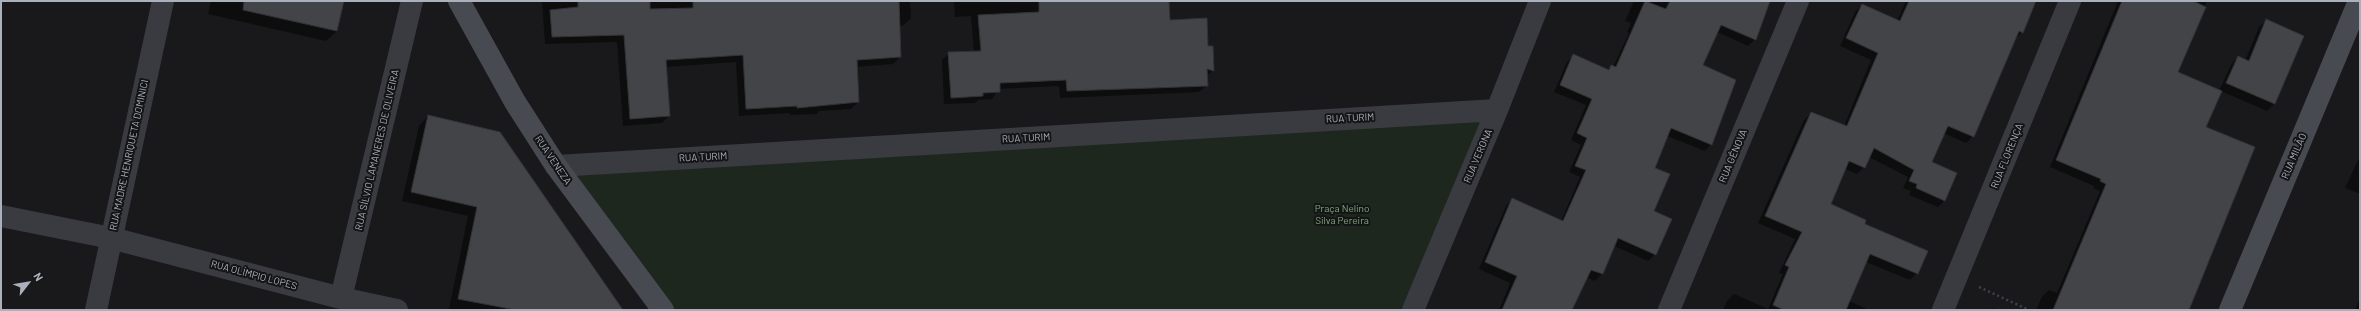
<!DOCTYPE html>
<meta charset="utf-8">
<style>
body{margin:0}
#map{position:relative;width:2361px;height:311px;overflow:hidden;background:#19191b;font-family:Barlow,sans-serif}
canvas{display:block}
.frame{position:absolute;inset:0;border:2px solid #aab1bc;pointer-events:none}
.north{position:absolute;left:8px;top:263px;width:40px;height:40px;-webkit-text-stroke:3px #141416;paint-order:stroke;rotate:59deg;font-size:11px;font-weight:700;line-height:16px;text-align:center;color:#aab1bc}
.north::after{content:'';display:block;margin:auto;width:14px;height:18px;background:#aab1bc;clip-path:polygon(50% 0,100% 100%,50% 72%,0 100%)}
</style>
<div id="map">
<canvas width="2361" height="311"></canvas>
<div class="frame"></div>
<div class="north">N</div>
</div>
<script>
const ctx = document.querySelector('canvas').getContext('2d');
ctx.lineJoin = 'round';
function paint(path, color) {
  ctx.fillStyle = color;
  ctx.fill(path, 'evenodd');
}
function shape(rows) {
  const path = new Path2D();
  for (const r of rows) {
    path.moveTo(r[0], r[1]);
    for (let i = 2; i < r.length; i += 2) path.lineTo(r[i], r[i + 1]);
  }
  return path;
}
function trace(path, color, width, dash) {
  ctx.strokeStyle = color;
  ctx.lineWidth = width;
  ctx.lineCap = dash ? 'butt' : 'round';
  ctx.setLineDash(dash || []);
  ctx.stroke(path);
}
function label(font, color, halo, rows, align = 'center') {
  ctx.font = font + ' Barlow,sans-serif';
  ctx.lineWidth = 4;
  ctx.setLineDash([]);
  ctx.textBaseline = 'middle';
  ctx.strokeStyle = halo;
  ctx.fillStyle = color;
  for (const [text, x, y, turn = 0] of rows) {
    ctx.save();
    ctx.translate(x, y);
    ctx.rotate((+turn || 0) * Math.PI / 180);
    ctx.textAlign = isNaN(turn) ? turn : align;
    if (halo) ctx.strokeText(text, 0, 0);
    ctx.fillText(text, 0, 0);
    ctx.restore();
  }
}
paint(shape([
 [1497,110,1402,310,666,310,556,166]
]), '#1e271e');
paint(shape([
 [211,1,343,1,337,31,326,41,208,14],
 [542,1,910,1,911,18,904,25,899,26,900,57,893,64,856,67,858,102,851,109,819,111,817,114,790,115,790,113,739,116,736,62,666,67,669,116,662,123,623,126,617,42,545,44],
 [954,1,1168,1,1169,21,1208,47,1213,70,1206,77,1207,85,1199,92,1060,98,1059,86,999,89,992,99,978,100,975,103,944,104,942,60,949,53,974,52,971,16,955,17],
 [1634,1,1770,1,1755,39,1748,46,1717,32,1702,66,1711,144,1705,151,1667,136,1653,168,1655,254,1648,261,1614,246,1602,274,1595,281,1586,277,1571,310,1499,310,1510,283,1479,269,1506,206,1512,199,1561,221,1580,177,1569,172,1581,145,1571,140,1586,105,1554,92,1567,62,1574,55,1608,70,1613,67,1629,33,1627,32,1631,23,1625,21],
 [1906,1,2036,1,2022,32,2015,39,1973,136,1966,143,1943,133,1930,162,1945,200,1938,207,1909,195,1911,191,1903,188,1908,177,1869,157,1864,167,1857,174,1845,169,1830,204,1864,224,1917,273,1910,280,1866,262,1849,301,1869,310,1723,310,1727,301,1734,294,1768,309,1783,274,1779,273,1795,239,1758,223,1804,120,1811,113,1844,126,1871,60,1840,46,1855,12,1862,5,1897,21],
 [2118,1,2207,1,2176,73,2219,91,2231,65,2238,57,2245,61,2259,27,2266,20,2274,104,2267,111,2221,91,2205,127,2185,310,2036,310,2042,297,2049,290,2057,293,2100,191,2093,188,2094,186,2050,167],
 [428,116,616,310,449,309,468,216,402,201,419,126],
 [2360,156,2360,194,2345,188],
 [2360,299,2360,310,2355,310,2359,300],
 [1992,308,1998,310,1990,310]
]), '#0007');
const building = shape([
 [244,1,344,1,337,31,243,10,244,1],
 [578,1,650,1,650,9,693,8,693,1,899,1,901,57,857,60,859,102,797,108,797,106,746,109,743,55,666,60,670,116,630,119,624,35,552,37,550,10,578,7,578,1],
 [1039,1,1169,1,1170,20,1207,18,1208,46,1213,46,1214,71,1207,69,1208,86,1067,91,1066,80,1000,83,1000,92,983,93,983,96,951,98,948,52,981,51,978,15,1039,12,1039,1],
 [1645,1,1666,9,1670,1,1770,1,1756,40,1721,25,1703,65,1736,80,1712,145,1671,128,1655,168,1670,174,1654,211,1672,219,1656,255,1618,238,1603,274,1591,270,1572,310,1502,310,1517,276,1485,262,1512,198,1563,221,1586,170,1575,166,1587,138,1577,133,1592,99,1560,85,1573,54,1609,70,1611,65,1616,67,1645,1],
 [1909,1,2036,1,2023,33,2019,31,1974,137,1948,126,1932,162,1957,173,1945,201,1916,188,1917,184,1909,181,1914,170,1874,148,1865,168,1849,161,1831,204,1866,220,1865,224,1928,251,1918,274,1870,254,1846,310,1784,310,1773,305,1789,267,1785,265,1802,232,1765,216,1811,112,1847,126,1878,53,1846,38,1862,4,1900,21,1909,1],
 [2122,1,2193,1,2206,7,2178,72,2222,91,2206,127,2255,147,2189,310,2053,310,2106,184,2100,181,2101,179,2056,160,2122,1],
 [2266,19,2304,36,2275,104,2226,83,2238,56,2249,61,2266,19],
 [428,115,500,132,623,310,516,310,458,299,477,207,411,192,428,115]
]);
paint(building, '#434448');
trace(building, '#323337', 1);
trace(shape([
 [1979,287,2029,310]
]), '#3f4248', 2.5, [2, 3]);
trace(shape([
 [556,166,1497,110],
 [1,216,111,238,341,298,397,310],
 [341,298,412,1],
 [96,310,163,1],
 [1413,310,1497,110,1540,1],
 [1669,310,1798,1],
 [1943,310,2070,1]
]), '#393b41', 22);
trace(shape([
 [459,1,515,102,556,166,663,310],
 [2230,310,2359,1]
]), '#474a51', 22);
label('10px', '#aab1bc', '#141416', [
 ["RUA TURIM",1350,118,-3],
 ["RUA TURIM",1026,138,-3],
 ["RUA SÍLVIO LAMANERES DE OLIVEIRA",377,150,-77],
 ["RUA MADRE HENRIQUETA DOMINICI",129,155,-78],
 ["RUA VERONA",1478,156,-67],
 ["RUA GÊNOVA",1733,156,-67],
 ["RUA FLORENÇA",2007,156,-68],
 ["RUA MILÃO",2294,156,-67],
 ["RUA TURIM",703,157,-3],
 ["RUA VENEZA",553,160,56],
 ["RUA OLÍMPIO LOPES",254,275,15]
]);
label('10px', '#80a97f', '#141416', [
 ["Praça Nelino",1342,209],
 ["Silva Pereira",1342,221]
]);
</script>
